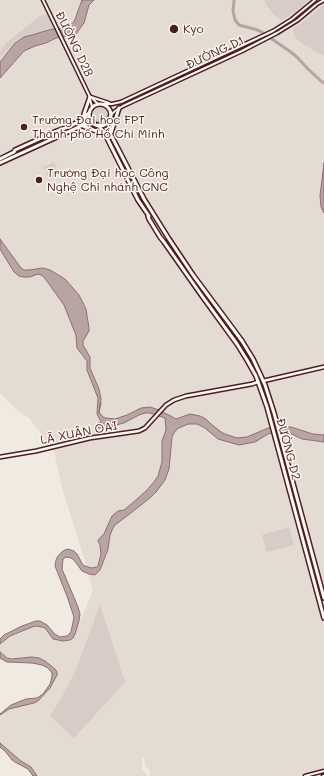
<!DOCTYPE html>
<meta charset="utf-8">
<style>
body{margin:0}
canvas{display:block;background:#f0eae0}
</style>
<canvas width="324" height="776"></canvas>
<script>
const ctx = document.querySelector('canvas').getContext('2d');
ctx.lineJoin = 'round';
function paint(path, color) {
  ctx.fillStyle = color;
  ctx.fill(path, 'evenodd');
}
function shape(rows) {
  const path = new Path2D();
  for (const r of rows) {
    if (r.length === 3) {
      path.moveTo(r[0] + r[2], r[1]);
      path.arc(r[0], r[1], r[2], 0, 2 * Math.PI);
      continue;
    }
    path.moveTo(r[0], r[1]);
    for (let i = 2; i < r.length; i += 2) path.lineTo(r[i], r[i + 1]);
  }
  return path;
}
function trace(path, color, width, dash) {
  ctx.strokeStyle = color;
  ctx.lineWidth = width;
  ctx.lineCap = dash ? 'butt' : 'round';
  ctx.setLineDash(dash || []);
  ctx.stroke(path);
}
function label(font, color, halo, rows, align = 'center') {
  ctx.font = font + ' Mali,sans-serif';
  ctx.lineWidth = 3;
  ctx.setLineDash([]);
  ctx.textBaseline = 'middle';
  ctx.strokeStyle = halo;
  ctx.fillStyle = color;
  for (const [text, x, y, turn = 0] of rows) {
    ctx.save();
    ctx.translate(x, y);
    ctx.rotate((+turn || 0) * Math.PI / 180);
    ctx.textAlign = isNaN(turn) ? turn : align;
    if (halo) ctx.strokeText(text, 0, 0);
    ctx.fillText(text, 0, 0);
    ctx.restore();
  }
}
paint(shape([
 [0,0,324,0,324,163,320,196,321,207,324,213,324,776,150,776,150,770,145,766,144,757,142,759,142,769,146,773,147,776,37,776,31,767,21,761,0,743,0,715,9,709,34,703,38,701,50,688,57,675,32,657,12,659,7,658,0,652,0,644,10,636,32,627,36,626,42,627,45,628,53,639,60,641,70,640,75,634,93,590,85,561,61,484,54,451,30,419,14,407,0,393]
]), '#e4dbd2');
paint(shape([
 [264,0,309,0,295,12,287,17,281,20,278,18,269,9],
 [324,4,324,56,301,43,294,36,293,31,293,28,302,23],
 [42,15,45,15,48,16,54,27,27,35,17,39,0,58,0,52,7,42,36,19],
 [99,114,9],
 [54,162,59,175,49,179,43,167],
 [289,527,294,545,267,552,262,535],
 [100,605,125,682,74,738,50,716,63,695,75,672]
]), '#d8ccc6');
const water = shape([
 [82,0,94,0,89,5,84,23,76,34,56,38,46,43,35,46,24,51,0,78,0,62,15,43,24,37,35,34,52,29,66,28,74,22,82,0],
 [324,163,324,213,321,207,320,196,324,163],
 [0,239,21,268,24,270,29,270,43,268,50,270,65,279,79,295,86,309,89,328,89,331,83,341,83,345,90,357,90,368,99,389,101,399,99,412,103,417,106,418,115,419,127,415,141,408,150,407,159,410,162,412,169,415,176,419,190,414,200,416,206,419,211,424,221,432,225,434,237,438,247,437,268,428,282,426,291,427,313,434,324,435,324,442,302,439,287,432,278,431,268,434,255,442,239,445,218,439,205,428,197,424,188,424,177,429,174,433,172,437,169,469,165,480,156,492,151,497,136,509,115,525,113,528,110,535,108,549,100,570,95,575,89,574,82,571,74,560,71,558,66,557,63,559,62,569,78,607,80,614,79,621,75,634,73,638,70,640,63,641,53,639,45,628,42,627,36,626,32,627,10,636,0,644,0,639,4,635,22,626,36,621,40,621,47,625,55,634,60,637,67,636,71,632,74,617,67,596,55,566,56,560,58,556,63,551,67,549,71,550,74,551,77,554,83,565,85,566,91,568,97,567,98,566,101,554,100,545,98,541,98,540,104,534,112,516,118,511,124,510,136,500,146,491,154,482,158,476,162,462,162,441,166,430,165,418,150,413,145,413,139,415,124,423,116,425,110,427,98,428,97,424,101,422,97,414,98,398,96,393,87,370,87,361,77,348,76,335,64,305,44,277,41,275,38,274,30,277,24,277,19,276,14,272,0,249,0,239],
 [0,652,7,658,12,659,32,657,39,658,45,661,55,669,57,672,57,675,50,688,38,701,34,703,9,709,0,715,0,714,11,705,26,699,37,698,43,694,50,684,52,677,52,673,48,668,42,665,32,663,7,662,0,658,0,652],
 [0,743,21,761,31,767,37,776,33,776,28,769,15,762,12,760,5,751,0,747,0,743]
]);
paint(water, '#b8a4a2');
trace(water, '#8c6f72', 1);
trace(shape([
 [99,413,101,403]
]), '#8c6f72', 1);
trace(shape([
 [234,0,233,11,235,20,239,25,254,29,260,31,288,50,297,57,308,69,321,81,324,83]
]), '#b8a4a2', 3);
const tertiary = shape([
 [43,0,89,95,92,107],
 [91,97,109,103],
 [92,98,98,104],
 [103,104,112,104,121,102,273,31,292,19,315,0],
 [110,116,115,111,123,106,242,51,277,33,298,20,317,4,324,0],
 [305,776,324,771],
 [323,776,324,776]
]);
const secondary = shape([
 [263,381,324,367],
 [0,457,36,451,90,438,139,431,145,428,166,405,174,400,186,396,252,384,258,382]
]);
const primary = shape([
 [100,115,11],
 [83,117,90,97],
 [109,119,109,126,111,135,144,199,169,239,193,275,242,341,253,359,260,374,265,385,274,413,324,598],
 [98,125,105,134,138,200,149,216],
 [83,126,104,134],
 [111,133,119,108],
 [14,152,15,150,57,131,71,126,79,121,89,113],
 [0,159,14,152],
 [0,163,83,125,94,123],
 [148,216,149,219,160,237,164,242,202,296,237,344,247,360,256,376,267,407,324,618]
]);
trace(tertiary, '#4a1f2b', 5);
trace(secondary, '#4a1f2b', 5.5);
trace(primary, '#4a1f2b', 6);
trace(tertiary, '#fbf7ec', 2);
trace(secondary, '#fbf7ec', 2.5);
trace(primary, '#fbf7ec', 3);
for (const [x, y, r, color] of [
 [174,29,5,"#4a1f2b"],
 [24,127,4,"#4a1f2b"],
 [39,180,4,"#4a1f2b"]
]) {
  const dot = new Path2D();
  dot.arc(x, y, r, 0, 2 * Math.PI);
  ctx.fillStyle = color;
  ctx.fill(dot);
  trace(dot, '#fbf7ec', 1.5);
}
label('12px', '#4a1f2b', '#fbf7ec', [
 ["Kyo",183,29],
 ["Trường Đại học FPT",32,120],
 ["Thành phố Hồ Chí Minh",32,134],
 ["Trường Đại học Công",47,173],
 ["Nghệ Chi nhánh CNC",47,187]
], 'left');
label('12px', '#4a1f2b', '#fbf7ec', [
 ["ĐƯỜNG D2B",74,44,64],
 ["ĐƯỜNG D1",215,53,-25],
 ["LÃ XUÂN OAI",79,433,-11],
 ["ĐƯỜNG D2",288,449,75]
]);
</script>
